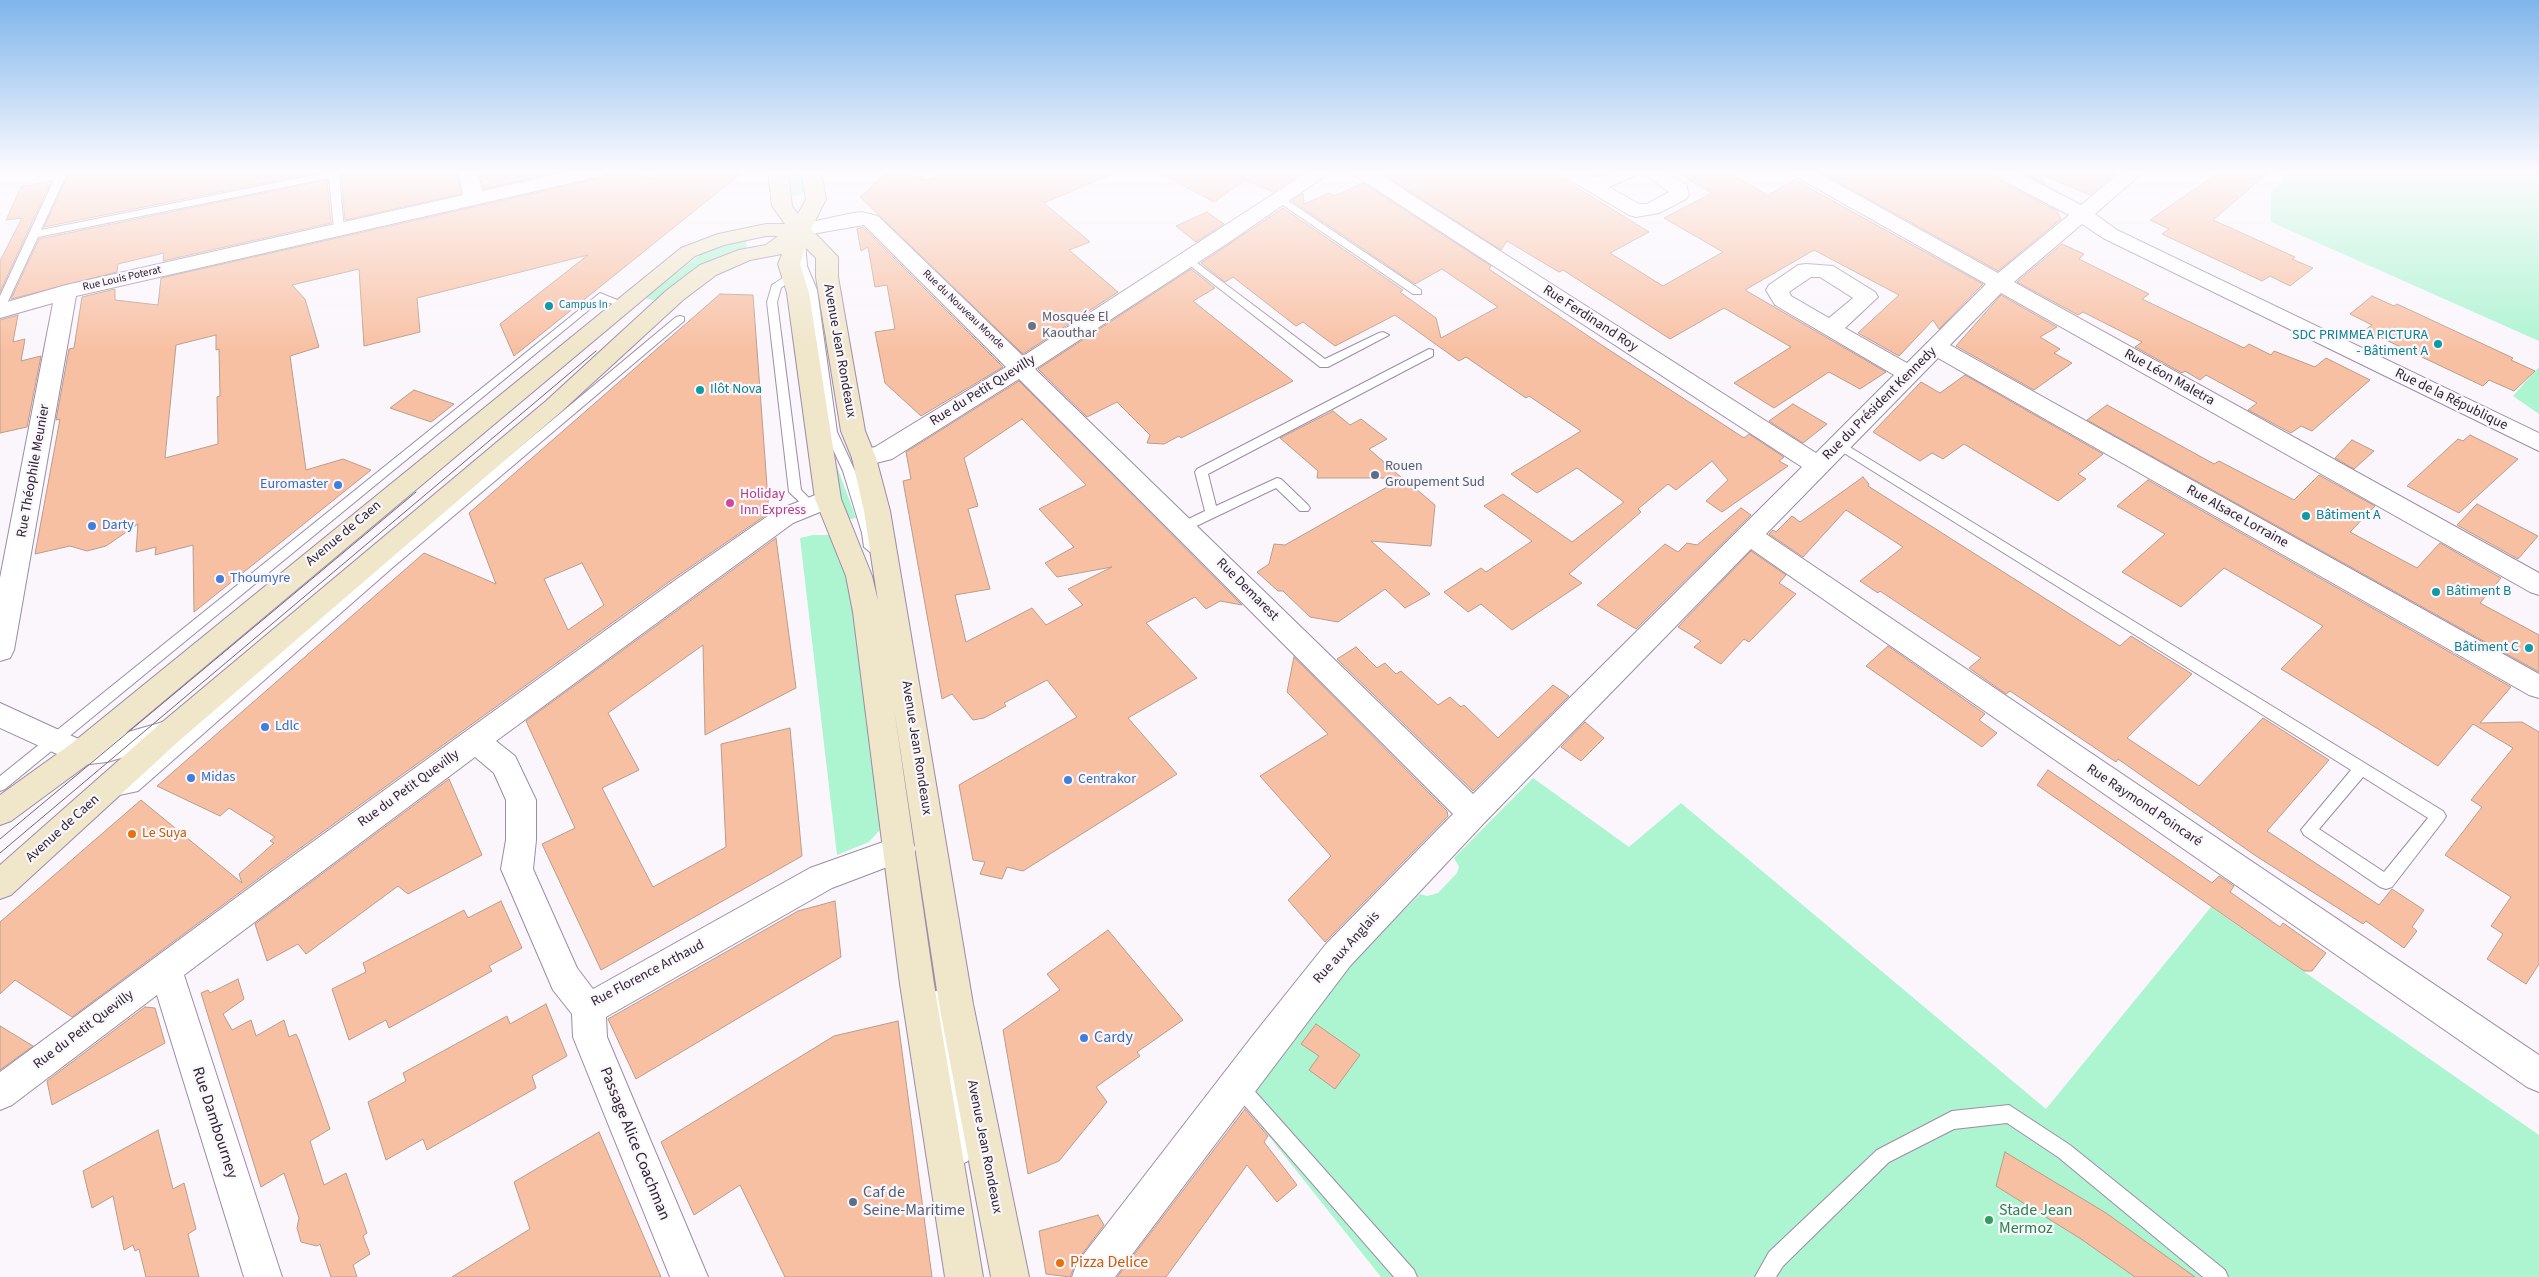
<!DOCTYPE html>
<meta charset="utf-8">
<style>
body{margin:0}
canvas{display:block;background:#faf6fc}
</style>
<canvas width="2539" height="1277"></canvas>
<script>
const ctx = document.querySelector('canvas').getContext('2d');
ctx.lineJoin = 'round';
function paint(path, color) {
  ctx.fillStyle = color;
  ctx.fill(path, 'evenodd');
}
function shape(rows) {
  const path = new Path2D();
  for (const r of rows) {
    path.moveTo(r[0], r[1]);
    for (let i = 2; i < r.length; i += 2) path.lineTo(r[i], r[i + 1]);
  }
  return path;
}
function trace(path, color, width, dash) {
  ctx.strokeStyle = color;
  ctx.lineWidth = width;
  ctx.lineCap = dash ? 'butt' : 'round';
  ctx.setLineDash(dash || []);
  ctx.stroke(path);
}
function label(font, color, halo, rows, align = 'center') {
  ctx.font = font + ' "Source Sans 3",sans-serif';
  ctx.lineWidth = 4.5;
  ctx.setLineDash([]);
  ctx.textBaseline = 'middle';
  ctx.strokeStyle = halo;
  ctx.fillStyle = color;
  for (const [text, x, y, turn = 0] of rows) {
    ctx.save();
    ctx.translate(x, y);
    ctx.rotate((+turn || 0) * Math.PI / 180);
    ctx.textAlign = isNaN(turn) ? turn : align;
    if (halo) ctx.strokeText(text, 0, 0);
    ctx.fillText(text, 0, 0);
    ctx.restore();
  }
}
paint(shape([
 [789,171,800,171,804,194,792,196],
 [2284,171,2539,171,2539,341,2271,222,2271,193,2282,183],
 [746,240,747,248,709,261,659,302,645,298,698,256,710,250],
 [2539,367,2539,414,2513,396],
 [833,456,856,518,845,520,829,478],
 [813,535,831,535,850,588,881,820,879,831,869,842,837,855,800,538],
 [1533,778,1629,847,1681,803,2046,1109,2211,907,2539,1135,2539,1277,1381,1277,1244,1105,1351,963,1420,894,1427,896,1438,893,1457,873,1459,867,1454,858]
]), '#adf4d1');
const building = shape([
 [79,171,324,171,44,227,69,173,79,171],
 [338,171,456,171,461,194,345,220,341,174,338,171],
 [480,171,561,171,483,189,480,171],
 [609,171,635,171,640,177,648,179,656,177,660,171,744,171,514,356,500,324,588,255,417,298,420,332,364,346,359,269,292,285,305,299,319,347,290,356,306,470,343,459,371,470,194,612,193,545,155,555,156,547,136,552,138,524,106,546,87,551,70,546,35,554,60,419,56,420,69,349,74,348,82,297,115,289,115,300,158,305,161,278,597,179,605,177,609,171],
 [216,335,216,350,219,349,220,396,217,397,218,444,165,458,176,345,216,335],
 [889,171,927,180,952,171,1119,171,1044,203,1090,242,1069,250,1118,292,1023,354,860,197,889,171],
 [1156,171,1302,171,1302,173,1273,192,1245,180,1214,202,1156,171],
 [1388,171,1550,171,1649,232,1610,253,1663,286,1723,252,1664,218,1712,193,1674,171,1725,171,1768,195,1795,180,1983,284,1939,329,1933,320,1899,356,1858,333,1899,295,1814,250,1745,290,1886,372,1860,389,1829,372,1774,408,1734,383,1791,347,1724,308,1670,339,1563,270,1559,272,1507,241,1501,250,1383,174,1388,171],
 [1826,171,1988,171,1992,177,2057,211,2061,219,1998,271,1822,173,1826,171],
 [2020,171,2119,171,2090,195,2040,174,2045,184,2020,171],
 [2221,171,2270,171,2213,220,2295,257,2292,259,2313,268,2290,286,2270,276,2262,281,2162,234,2169,229,2150,220,2221,171],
 [327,180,331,223,163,261,164,253,118,264,117,272,11,299,39,239,327,180],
 [51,181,0,292,0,261,22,218,6,220,21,187,51,181],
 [1363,183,1491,266,1489,269,1597,342,1744,438,1749,434,1784,457,1779,461,1788,466,1722,512,1706,501,1728,480,1712,461,1676,490,1668,484,1638,509,1641,512,1569,574,1582,583,1512,630,1481,604,1468,612,1444,592,1481,568,1486,572,1532,541,1484,506,1503,494,1572,542,1624,502,1577,468,1537,493,1511,474,1581,431,1529,396,1526,398,1466,357,1459,361,1395,315,1335,346,1303,322,1296,326,1233,277,1225,282,1201,263,1283,208,1403,290,1400,292,1436,318,1441,338,1498,307,1442,269,1415,284,1292,201,1303,193,1304,204,1329,193,1334,196,1363,183],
 [1207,212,1224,224,1196,242,1176,226,1207,212],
 [863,227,1003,367,921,416,885,383,875,332,895,329,887,285,875,287,868,247,861,251,857,229,863,227],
 [2062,244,2084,254,2079,259,2149,294,2142,299,2244,348,2249,344,2271,355,2274,351,2315,367,2326,358,2370,380,2312,431,2301,426,2291,433,2248,410,2257,403,2206,375,2200,380,2185,371,2182,373,2135,347,2142,342,2083,312,2078,315,2017,282,2062,244],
 [1191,269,1215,288,1193,301,1293,381,1181,438,1179,436,1164,444,1147,443,1150,435,1117,402,1087,417,1038,369,1191,269],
 [720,294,753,295,769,513,673,579,270,870,72,1017,15,980,0,994,0,922,141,800,242,883,239,874,274,843,270,841,275,837,229,808,220,816,157,786,424,553,496,584,469,513,720,294],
 [582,563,604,605,568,630,544,579,582,563],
 [2001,295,2057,327,2040,337,2060,349,2054,353,2072,363,2034,390,1956,346,2001,295],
 [2372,296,2394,306,2397,304,2513,358,2511,360,2535,371,2514,391,2489,380,2483,386,2365,330,2372,325,2350,314,2372,296],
 [18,315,13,342,25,339,21,361,41,356,27,427,0,433,0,320,18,315],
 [1965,375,2103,454,2078,474,2086,479,2058,501,1964,444,1943,459,1932,453,1920,461,1873,432,1921,382,1940,393,1965,375],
 [1019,381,1242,605,1220,601,1206,609,1195,597,1146,623,1197,678,1128,718,1177,774,1023,871,1007,867,1002,879,980,874,985,862,973,860,959,785,1077,717,1047,680,1004,703,1006,706,984,718,973,720,952,694,942,699,903,481,911,479,906,452,1019,381],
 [1022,419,1086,485,1039,509,1074,547,1045,563,1057,577,1112,567,1068,589,1083,605,1046,625,1032,608,966,642,955,595,990,589,968,509,978,506,964,458,1022,419],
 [414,390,454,404,431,422,390,408,414,390],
 [1793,404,1827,424,1803,443,1769,421,1793,404],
 [2107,405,2214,464,2219,461,2294,500,2319,475,2375,506,2350,532,2417,568,2440,543,2501,578,2480,603,2539,635,2539,672,2087,420,2107,405],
 [1333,411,1350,425,1361,419,1387,439,1369,449,1402,478,1317,478,1318,471,1280,438,1333,411],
 [2470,435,2518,459,2459,513,2407,486,2458,439,2463,441,2470,435],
 [2352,440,2374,451,2354,469,2335,458,2352,440],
 [1863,477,1869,484,1868,486,2120,646,2131,636,2192,674,2127,738,2199,786,2263,718,2329,760,2267,831,2379,905,2392,889,2424,910,2412,927,2417,931,2404,948,2366,921,2363,924,2256,856,2118,759,2116,762,2010,691,2006,694,1969,668,1981,658,1880,591,1878,593,1860,581,1903,547,1846,510,1803,557,1769,534,1773,530,1776,532,1792,516,1800,522,1863,477],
 [1403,478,1435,505,1431,546,1371,541,1430,594,1405,608,1385,589,1338,622,1310,617,1283,591,1278,591,1257,572,1269,564,1274,544,1285,545,1403,478],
 [2148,480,2511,687,2480,723,2522,722,2539,732,2539,964,2526,984,2487,959,2503,934,2491,926,2511,897,2445,855,2482,807,2471,800,2513,748,2473,724,2438,766,2281,669,2323,626,2224,568,2181,607,2122,572,2165,534,2117,506,2148,480],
 [2477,504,2515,524,2538,536,2518,559,2457,525,2477,504],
 [1741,508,1751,515,1636,629,1597,605,1665,544,1678,552,1687,543,1697,545,1741,508],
 [776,538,796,688,705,735,703,645,608,713,639,770,602,788,653,887,726,847,721,744,790,728,802,856,601,970,542,844,575,828,526,721,776,538],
 [1751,551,1786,575,1779,583,1796,594,1749,642,1744,639,1721,664,1694,647,1701,641,1678,627,1751,551],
 [1888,646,1985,714,1979,720,1997,733,1982,747,1866,666,1888,646],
 [1356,647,1377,668,1385,663,1396,674,1401,671,1438,705,1450,697,1461,707,1464,705,1498,738,1553,685,1569,696,1473,791,1337,659,1356,647],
 [1294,657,1447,811,1448,816,1325,942,1288,900,1331,856,1260,776,1328,734,1287,692,1294,657],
 [1585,722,1604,738,1581,761,1561,747,1585,722],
 [2048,770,2212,883,2219,876,2234,886,2230,892,2280,927,2283,923,2326,953,2312,971,2304,971,2037,785,2048,770],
 [449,779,482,855,408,894,398,886,306,954,298,944,267,961,255,924,449,779],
 [501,901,522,948,489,966,492,971,389,1028,386,1020,349,1040,332,989,366,972,363,963,464,910,468,918,501,901],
 [835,901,841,957,636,1079,608,1019,798,911,835,901],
 [1108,930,1183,1020,1137,1052,1140,1056,1096,1087,1107,1102,1059,1161,1028,1174,1003,1030,1060,990,1047,974,1108,930],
 [238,979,244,999,223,1014,232,1030,251,1020,256,1036,284,1020,289,1037,296,1034,299,1040,330,1129,310,1141,324,1185,346,1173,367,1233,363,1236,370,1254,353,1265,357,1277,331,1277,320,1244,317,1246,301,1242,297,1228,299,1218,284,1173,261,1187,201,993,208,990,210,993,238,979],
 [546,1004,567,1056,532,1076,536,1088,427,1150,423,1139,386,1160,368,1102,406,1081,403,1073,507,1016,510,1024,546,1004],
 [145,1007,155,1008,165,1043,52,1105,47,1081,145,1007],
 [898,1021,932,1277,785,1277,740,1185,694,1215,661,1142,834,1036,898,1021],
 [1316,1024,1360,1055,1335,1089,1309,1070,1319,1056,1301,1044,1316,1024],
 [0,1026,33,1046,0,1070,0,1026],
 [1245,1109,1268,1136,1264,1142,1297,1185,1277,1202,1247,1165,1166,1277,1117,1277,1245,1109],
 [158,1130,173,1189,184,1183,196,1229,188,1234,199,1277,146,1277,139,1249,135,1251,133,1245,124,1250,113,1196,92,1208,83,1171,158,1130],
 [599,1132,661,1277,452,1277,530,1229,514,1182,599,1132],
 [2005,1152,2106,1213,2195,1277,2135,1277,2081,1239,1996,1186,2005,1152],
 [1098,1215,1104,1225,1076,1262,1070,1277,1046,1274,1039,1231,1098,1215]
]);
paint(building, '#f8c0a3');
trace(building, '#ba9c8c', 1);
const lane = shape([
 [58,171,68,171,41,230,334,171,339,174,344,230,339,233,334,230,329,178,38,237,5,308,0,311,0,296,58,171],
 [1281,196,1421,290,1421,294,1413,294,1277,201,1277,197,1281,196],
 [800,238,805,241,807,266,817,290,837,432,855,471,874,533,876,547,870,552,864,547,862,533,843,471,825,432,807,290,797,266,795,241,800,238],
 [1188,256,1325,359,1379,333,1383,332,1389,335,1328,367,1320,367,1184,261,1183,259,1188,256],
 [792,272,797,275,781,288,777,302,801,490,817,506,811,510,807,509,789,492,767,302,772,285,792,272],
 [600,293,627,304,622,307,601,300,5,789,0,791,0,776,600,293],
 [680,316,684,317,684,321,392,568,138,791,110,797,105,795,102,791,105,787,129,781,382,562,676,317,680,316],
 [1429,349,1433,350,1433,356,1208,474,1216,506,1277,478,1281,479,1308,505,1310,508,1308,511,1300,511,1276,488,1188,530,1178,530,1177,527,1178,524,1205,511,1195,472,1197,469,1429,349],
 [1840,441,2443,811,2446,816,2443,821,2392,887,2386,889,2380,887,2304,835,2301,830,2351,770,1836,448,1834,445,1836,442,1840,441],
 [2363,777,2428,818,2384,872,2319,829,2363,777],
 [939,990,945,992,947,998,971,1155,968,1161,962,1164,956,1161,953,1155,931,998,933,992,939,990],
 [1237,1075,1243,1078,1414,1270,1417,1277,1394,1277,1231,1090,1228,1084,1231,1078,1237,1075],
 [2009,1105,2070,1145,2225,1270,2228,1277,2203,1277,2058,1157,2007,1123,1954,1129,1889,1162,1783,1266,1776,1277,1755,1277,1769,1252,1877,1150,1952,1111,2009,1105]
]);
const street = shape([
 [458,171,478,171,482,191,570,171,607,171,604,175,597,177,76,296,14,650,10,658,0,661,0,578,53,303,0,318,0,304,66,285,463,195,458,171],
 [637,171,658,171,655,175,648,177,640,175,637,171],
 [1309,171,1332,171,1228,243,1035,369,1473,794,1802,467,1354,175,1351,171,1375,171,1816,453,1894,375,1775,305,1766,290,1769,285,1798,265,1806,264,1833,266,1875,292,1878,297,1845,328,1907,363,1986,284,1793,175,1790,171,1815,171,1998,273,2069,215,1993,175,1990,171,2016,171,2081,205,2122,171,2144,171,2095,214,2117,230,2539,433,2539,451,2103,238,2082,224,2014,282,2539,573,2539,595,2530,592,2001,293,1950,345,2539,674,2539,698,2529,695,1938,358,1766,534,2539,1055,2539,1092,2527,1087,1751,549,1484,823,1350,966,1115,1277,1072,1277,1077,1263,1254,1034,1326,944,1453,814,1019,379,892,459,864,466,855,464,852,458,855,452,875,447,1006,367,864,225,800,236,793,234,790,230,793,226,848,214,861,212,878,216,1023,356,1309,171],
 [1811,277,1820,277,1853,298,1829,318,1791,296,1789,292,1811,277],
 [1558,171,1582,171,1592,177,1601,176,1613,171,1639,171,1636,175,1609,187,1639,204,1647,204,1669,192,1640,171,1664,171,1686,184,1689,195,1686,199,1659,213,1636,217,1629,215,1561,175,1558,171],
 [828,490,837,493,841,499,837,505,793,523,496,741,515,756,536,800,536,840,533,869,577,968,593,989,810,868,900,836,911,840,916,849,911,858,832,888,606,1017,607,1037,708,1277,670,1277,573,1037,572,1014,553,990,501,869,506,840,506,800,494,773,475,757,184,975,282,1277,244,1277,157,995,12,1105,0,1110,0,1072,271,872,674,581,775,511,828,490],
 [0,703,83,741,107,738,170,720,180,724,185,732,180,740,170,744,107,762,81,765,0,728,0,703]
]);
const secondary = shape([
 [768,171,788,171,792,206,798,214,806,199,801,171,821,171,826,199,811,229,838,257,838,277,865,431,876,458,890,511,973,1004,1029,1277,991,1277,939,1004,894,708,934,984,983,1277,945,1277,900,984,853,612,846,576,815,499,787,293,778,264,782,254,750,260,716,275,683,300,562,411,180,740,11,895,0,899,0,865,160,724,546,401,667,290,700,265,739,250,766,245,778,236,766,236,724,245,695,256,91,762,11,821,0,825,0,795,71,744,681,248,718,234,766,224,785,224,772,206,768,171],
 [805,247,816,258,816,277,841,431,852,458,864,511,878,601,872,576,841,499,809,293,800,264,805,247]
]);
trace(lane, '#9c8ca7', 2);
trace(street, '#9c8ca7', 2);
trace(secondary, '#9c8ca7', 2);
paint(lane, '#fff');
paint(street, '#fff');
paint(secondary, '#f0e6ca');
trace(shape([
 [0,839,416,492],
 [0,853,596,351]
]), '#706a74', 1);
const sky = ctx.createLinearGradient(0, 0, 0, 350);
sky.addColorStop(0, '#7fb5eb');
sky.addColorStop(0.49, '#fdfbfe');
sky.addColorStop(1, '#fdfbfe00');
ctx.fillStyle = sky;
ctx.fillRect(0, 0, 2539, 350);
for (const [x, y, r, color] of [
 [549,306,5,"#0f9aa8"],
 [1032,326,5,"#6b7280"],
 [2438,344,5,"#0f9aa8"],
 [700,390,5,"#0f9aa8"],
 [1375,475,5,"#5c6f8a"],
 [338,485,5,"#3f7fe0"],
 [730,503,5,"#d1479c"],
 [2306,516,5,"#0f9aa8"],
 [92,526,5,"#3f7fe0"],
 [220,579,5,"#3f7fe0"],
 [2436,592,5,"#0f9aa8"],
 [2529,648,5,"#0f9aa8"],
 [265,727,5,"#3f7fe0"],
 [191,778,5,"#3f7fe0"],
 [1068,780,5,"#3f7fe0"],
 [132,834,5,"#e8710a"],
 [1084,1038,5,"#3f7fe0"],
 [853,1202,5,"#5c6f8a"],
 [1989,1220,5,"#2e9e5b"],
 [1060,1263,5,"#e8710a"]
]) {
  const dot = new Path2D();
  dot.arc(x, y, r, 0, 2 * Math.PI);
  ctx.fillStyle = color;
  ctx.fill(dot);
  trace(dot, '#faf6fc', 2);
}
label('11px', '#2c2530', '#faf6fc', [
 ["Rue Louis Poterat",122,279,-13],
 ["Rue du Nouveau Monde",963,310,44]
]);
label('11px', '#0d838f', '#faf6fc', [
 ["Campus In",559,306]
], 'left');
label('14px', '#5b616d', '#faf6fc', [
 ["Mosquée El",1042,318],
 ["Kaouthar",1042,334]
], 'left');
label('14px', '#2c2530', '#faf6fc', [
 ["Rue Ferdinand Roy",1590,319,33],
 ["Avenue Jean Rondeaux",839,351,80],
 ["Rue Léon Maletra",2169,378,29],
 ["Rue du Petit Quevilly",983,391,-32],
 ["Rue de la République",2451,400,26],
 ["Rue du Président Kennedy",1880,404,-45],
 ["Rue Théophile Meunier",34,471,-80],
 ["Rue Alsace Lorraine",2237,517,29],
 ["Avenue de Caen",344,534,-40],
 ["Rue Demarest",1247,590,45],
 ["Avenue Jean Rondeaux",916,748,81],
 ["Rue du Petit Quevilly",409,789,-36],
 ["Rue Raymond Poincaré",2144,806,34],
 ["Avenue de Caen",63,829,-42],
 ["Rue aux Anglais",1347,948,-48],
 ["Rue Florence Arthaud",648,974,-28],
 ["Rue du Petit Quevilly",84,1030,-37],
 ["Avenue Jean Rondeaux",984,1147,79]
]);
label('14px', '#0d838f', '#faf6fc', [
 ["SDC PRIMMEA PICTURA",2428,336,"right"],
 ["- Bâtiment A",2428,352,"right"],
 ["Ilôt Nova",710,390],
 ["Bâtiment A",2316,516],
 ["Bâtiment B",2446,592],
 ["Bâtiment C",2519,648,"right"]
], 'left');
label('14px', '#4e5e75', '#faf6fc', [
 ["Rouen",1385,467],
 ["Groupement Sud",1385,483]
], 'left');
label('14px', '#366cbe', '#faf6fc', [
 ["Euromaster",328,485,"right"],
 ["Darty",102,526],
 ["Thoumyre",230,579],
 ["Ldlc",275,727],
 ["Midas",201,778],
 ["Centrakor",1078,780]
], 'left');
label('14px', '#b23c85', '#faf6fc', [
 ["Holiday",740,495],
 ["Inn Express",740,511]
], 'left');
label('14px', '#c56008', '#faf6fc', [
 ["Le Suya",142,834]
], 'left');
label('16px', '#366cbe', '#faf6fc', [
 ["Cardy",1094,1038]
], 'left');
label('16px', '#2c2530', '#faf6fc', [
 ["Rue Dambourney",214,1123,72],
 ["Passage Alice Coachman",634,1144,68]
]);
label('16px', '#4e5e75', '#faf6fc', [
 ["Caf de",863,1193],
 ["Seine-Maritime",863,1211]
], 'left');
label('16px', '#27864d', '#faf6fc', [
 ["Stade Jean",1999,1211],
 ["Mermoz",1999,1229]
], 'left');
label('16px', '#c56008', '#faf6fc', [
 ["Pizza Delice",1070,1263]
], 'left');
</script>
